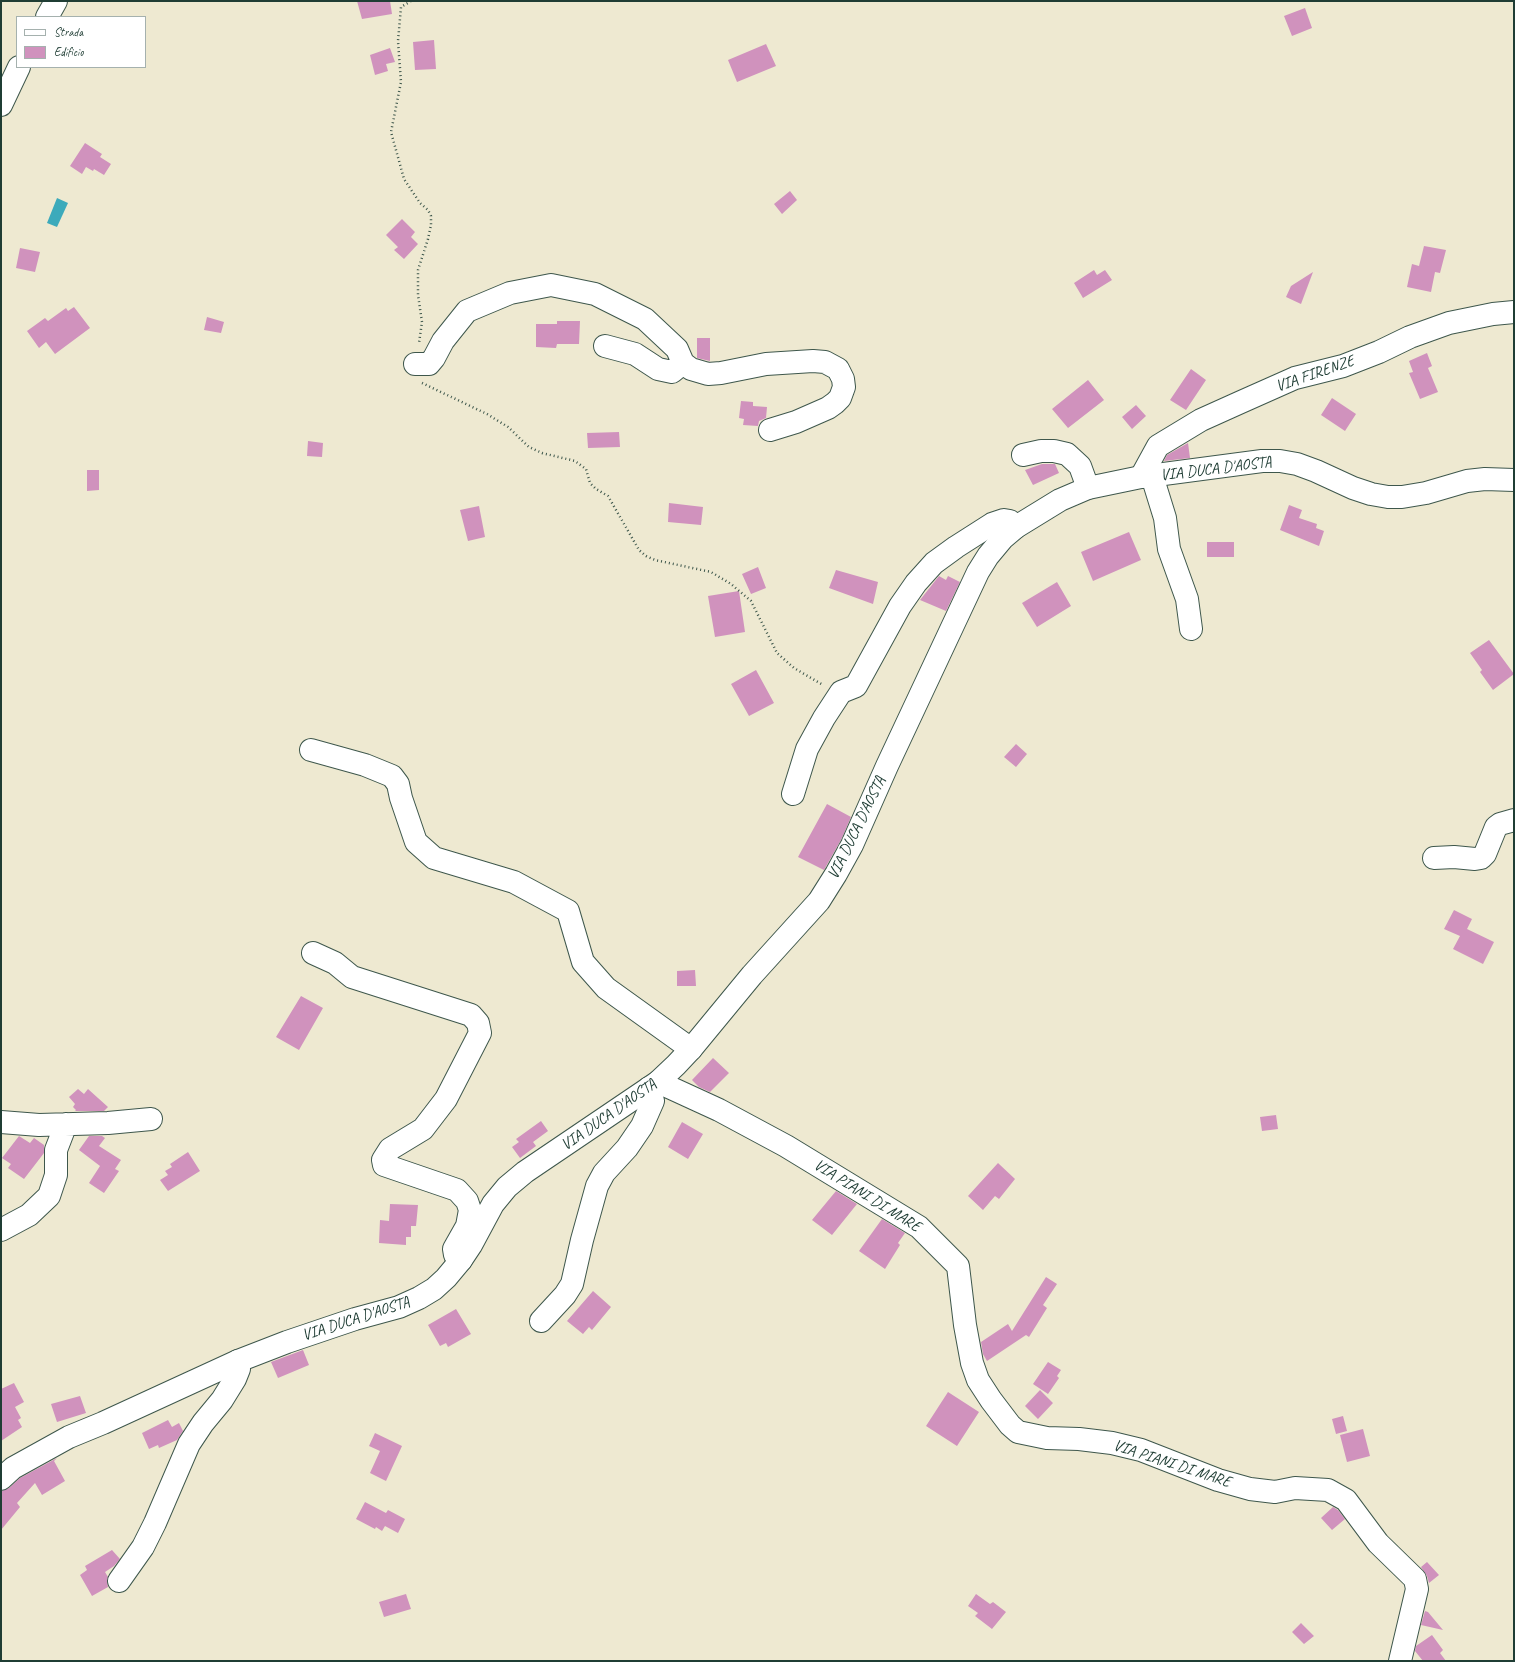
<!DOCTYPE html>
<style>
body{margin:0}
#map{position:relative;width:1515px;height:1662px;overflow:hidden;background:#eee9d1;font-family:Caveat,sans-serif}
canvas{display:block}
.frame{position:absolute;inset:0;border:2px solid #1f3d34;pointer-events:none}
.legend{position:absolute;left:16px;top:16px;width:130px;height:52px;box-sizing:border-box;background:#fff;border:1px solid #a5b1ae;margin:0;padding:5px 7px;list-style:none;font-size:12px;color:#1f3d34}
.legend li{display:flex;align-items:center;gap:8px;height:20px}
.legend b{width:20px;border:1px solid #a5b1ae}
</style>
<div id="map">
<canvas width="1515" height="1662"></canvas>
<div class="frame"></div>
<ul class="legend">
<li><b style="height:5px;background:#fff"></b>Strada</li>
<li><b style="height:11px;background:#d092bd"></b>Edificio</li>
</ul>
</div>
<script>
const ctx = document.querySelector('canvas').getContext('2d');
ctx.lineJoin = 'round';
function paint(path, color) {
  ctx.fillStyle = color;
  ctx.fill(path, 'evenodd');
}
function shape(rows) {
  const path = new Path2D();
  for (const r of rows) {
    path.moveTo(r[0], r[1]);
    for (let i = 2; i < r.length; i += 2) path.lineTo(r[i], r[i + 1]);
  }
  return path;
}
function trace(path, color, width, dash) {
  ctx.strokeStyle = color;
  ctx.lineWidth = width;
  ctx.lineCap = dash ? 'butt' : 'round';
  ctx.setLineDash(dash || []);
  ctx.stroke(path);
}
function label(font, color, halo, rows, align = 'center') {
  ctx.font = font + ' Caveat,sans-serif';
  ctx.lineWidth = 3;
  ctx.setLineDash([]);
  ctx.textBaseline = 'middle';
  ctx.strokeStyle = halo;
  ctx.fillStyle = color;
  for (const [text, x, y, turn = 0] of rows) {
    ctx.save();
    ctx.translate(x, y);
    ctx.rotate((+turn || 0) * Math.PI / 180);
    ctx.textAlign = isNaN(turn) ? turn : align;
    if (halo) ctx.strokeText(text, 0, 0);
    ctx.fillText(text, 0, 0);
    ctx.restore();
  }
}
paint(shape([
 [57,198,68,203,57,227,47,223]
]), '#3caabb');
paint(shape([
 [357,1,390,1,392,14,362,19],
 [1305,8,1312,28,1292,36,1284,16],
 [434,40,436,69,415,70,413,42],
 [766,44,776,66,737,82,728,60],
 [390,48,395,62,386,64,388,71,375,75,370,55],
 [85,143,102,154,100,157,111,164,104,175,94,169,93,171,86,167,82,174,70,166],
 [790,191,797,200,782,214,774,204],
 [402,219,415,232,411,237,418,244,404,259,394,250,398,247,386,235],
 [1424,246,1446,250,1440,273,1435,272,1431,292,1407,287,1412,264,1419,266],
 [20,248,40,252,35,272,16,268],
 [1094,270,1097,275,1105,270,1112,280,1083,298,1074,283],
 [1313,272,1301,304,1286,297,1291,286],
 [74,307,90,328,55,354,46,342,39,348,27,331,45,318,48,321,66,308,68,311],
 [207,317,224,322,221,333,204,330],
 [557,321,580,321,579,344,557,344,556,348,536,347,536,324,557,324],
 [697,338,710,338,710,361,697,358],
 [1427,353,1432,366,1428,368,1438,392,1420,399,1409,373,1413,372,1409,361],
 [1191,369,1206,380,1186,410,1170,400],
 [1088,380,1104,400,1068,428,1052,409],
 [1332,398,1356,414,1345,431,1321,415],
 [741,401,753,402,753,406,767,407,766,418,759,421,758,426,743,425,744,419,739,418],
 [1136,405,1146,416,1132,429,1122,417],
 [619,432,620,447,588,448,587,433],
 [308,441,323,443,322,457,307,456],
 [1188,443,1190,458,1164,461,1167,455],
 [1042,464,1055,464,1059,473,1033,485,1025,470],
 [87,470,99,470,99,490,87,491],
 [669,503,703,507,701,525,668,522],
 [1289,505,1302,510,1299,518,1317,524,1316,528,1324,531,1319,546,1280,530],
 [479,506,485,537,468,541,460,510],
 [1129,532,1141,560,1093,581,1081,552],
 [1207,542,1234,542,1234,557,1207,557],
 [758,567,766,588,751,594,742,574],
 [836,570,878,582,873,604,829,588],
 [939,576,946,580,948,576,960,582,946,611,920,600],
 [1057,582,1071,606,1037,627,1022,603],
 [739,591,745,632,715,637,708,596],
 [1489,640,1514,674,1493,690,1480,672,1482,670,1470,653],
 [756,670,774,703,749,716,731,684],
 [1016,744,1027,754,1016,767,1004,757],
 [827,804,851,817,842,838,824,870,798,857],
 [1454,910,1472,919,1467,929,1494,942,1483,964,1453,949,1460,936,1444,929],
 [695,970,696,986,677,986,677,971],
 [301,996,323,1008,299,1050,276,1037],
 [713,1058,729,1073,710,1092,699,1087,692,1080],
 [78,1089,84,1094,88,1089,108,1107,104,1111,75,1111,76,1110,73,1107,75,1104,69,1097],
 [1276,1115,1278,1129,1262,1131,1260,1117],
 [541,1121,548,1131,533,1142,536,1146,520,1158,512,1147,519,1142,516,1139],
 [682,1122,703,1134,688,1159,668,1147],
 [19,1136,30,1143,34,1138,44,1145,44,1153,24,1179,8,1168,11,1164,2,1158],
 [89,1136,102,1136,105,1138,99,1146,121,1160,115,1169,119,1171,104,1193,89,1183,100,1166,79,1150],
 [188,1152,200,1171,168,1191,160,1180,168,1175,165,1171,172,1167,170,1164],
 [998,1163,1015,1179,999,1199,995,1196,983,1210,968,1196],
 [836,1191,857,1204,832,1235,812,1220],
 [390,1204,418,1205,416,1226,411,1226,411,1237,406,1237,406,1245,379,1243,380,1220,389,1221],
 [882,1219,905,1233,898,1243,900,1245,885,1269,859,1251],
 [1046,1277,1057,1284,1043,1305,1047,1308,1029,1337,1026,1335,987,1361,983,1354,981,1342,1008,1324,1012,1331],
 [593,1291,611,1307,592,1330,589,1327,583,1334,567,1321],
 [456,1309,471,1334,448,1347,446,1343,440,1346,428,1325],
 [303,1350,309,1365,278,1378,271,1362],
 [1048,1362,1061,1370,1057,1376,1059,1378,1048,1394,1033,1384],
 [14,1383,24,1402,15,1407,21,1418,18,1420,22,1427,1,1441,1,1389],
 [1040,1390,1053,1403,1038,1419,1025,1406],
 [948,1392,979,1412,957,1446,926,1426],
 [80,1396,86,1413,57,1422,51,1404],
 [1343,1416,1347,1431,1336,1434,1332,1419],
 [168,1420,172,1427,179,1423,183,1431,177,1440,159,1448,158,1445,149,1449,142,1433],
 [1363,1429,1370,1456,1347,1462,1340,1435],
 [375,1433,402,1446,386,1481,370,1473,380,1451,369,1446],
 [57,1458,54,1461,65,1481,42,1495,35,1483,17,1503,20,1507,1,1530,1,1491,9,1488,20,1478],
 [365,1502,386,1513,388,1510,405,1519,398,1533,385,1526,382,1531,376,1527,375,1529,356,1519],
 [1333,1507,1338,1510,1345,1519,1332,1530,1321,1518],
 [112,1550,120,1559,114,1566,105,1572,108,1577,107,1580,108,1587,92,1596,80,1575,87,1570,85,1566],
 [1427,1562,1439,1575,1429,1583,1427,1576,1421,1567],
 [406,1594,411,1609,384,1617,379,1602],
 [976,1594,990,1604,993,1602,1006,1612,992,1629,975,1616,978,1613,968,1606],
 [1425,1611,1428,1612,1443,1630,1421,1625],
 [1301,1623,1314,1636,1304,1644,1292,1632],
 [1432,1635,1443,1650,1440,1653,1446,1661,1423,1661,1415,1651,1416,1646]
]), '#d092bd');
const minor = shape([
 [605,346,635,354,658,369,672,372,683,363],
 [415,364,429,364,434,358,443,341,467,311,510,293,551,285,595,294,645,319,677,349,683,363,691,369,708,374,721,373,766,364,813,361,825,362,838,369,843,379,844,387,840,398,835,403,828,408,796,422,770,430],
 [1023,455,1041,451,1054,451,1067,454,1080,466,1088,488],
 [1152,476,1165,518,1169,549,1187,599,1191,629],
 [1141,477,1158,446,1201,420,1241,402,1295,378,1343,366,1379,352,1410,337,1449,323,1493,314,1514,312],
 [311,750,365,765,392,776,398,784,401,798,416,842,434,858,514,882,568,911,583,962,606,988,691,1049],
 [793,794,807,749,824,718,841,692,856,686,900,606,916,583,934,563,956,547,992,524,1004,520,1010,521,1016,527],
 [1434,858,1454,857,1475,859,1481,858,1485,854,1496,827,1500,824,1514,820],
 [313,953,335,963,352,977,471,1015,478,1023,480,1033,446,1099,423,1129,390,1149,383,1160,384,1165,457,1190,467,1201,470,1210,467,1226,454,1249,455,1255,461,1260],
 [658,1082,719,1110,786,1146,919,1227,958,1266,965,1325,972,1363,978,1380,991,1400,1010,1425,1018,1432,1047,1438,1079,1439,1112,1443,1141,1450,1218,1480,1250,1489,1275,1492,1295,1488,1328,1490,1346,1500,1378,1543,1415,1579,1417,1589,1400,1661],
 [1,1122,39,1125,108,1123,151,1119],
 [1,1230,29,1215,49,1196,56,1175,56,1150,66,1124],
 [541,1321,565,1295,572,1284,582,1240,597,1186,604,1173,627,1148,642,1126,653,1101,649,1088],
 [119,1581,143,1547,155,1523,189,1444,203,1423,222,1400,235,1379,239,1369,238,1361]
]);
const major = shape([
 [47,17,56,1],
 [1,105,19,67],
 [1,1479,13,1468,69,1437,103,1423,238,1361,287,1342,355,1319,399,1307,419,1298,434,1289,446,1278,461,1260,471,1245,493,1204,507,1187,525,1172,658,1082,676,1065,691,1049,752,975,819,901,836,874,852,845,887,766,978,572,988,556,1003,538,1016,527,1060,500,1088,488,1141,477,1262,461,1280,461,1297,464,1316,471,1353,488,1371,494,1388,497,1402,497,1426,493,1467,481,1485,479,1514,480]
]);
trace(minor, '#3e574c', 24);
trace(major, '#3e574c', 24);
trace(shape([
 [411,1,401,7,398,41,401,82,391,132,404,179,420,203,428,210,431,216,431,225,428,239,418,270,418,295,422,322,419,343],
 [422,383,487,414,508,427,529,447,542,453,575,461,586,469,590,483,596,489,608,496,639,550,646,556,655,560,711,572,731,584,751,601,777,653,794,668,823,685]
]), '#3e574c', 2.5, [1, 3]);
trace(minor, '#fff', 22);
trace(major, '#fff', 22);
label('16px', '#1f3d34', '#fff', [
 ["VIA FIRENZE",1315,374,-19],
 ["VIA DUCA D'AOSTA",1216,469,-7],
 ["VIA DUCA D'AOSTA",857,828,-64],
 ["VIA DUCA D'AOSTA",609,1115,-35],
 ["VIA PIANI DI MARE",867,1196,32],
 ["VIA DUCA D'AOSTA",356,1319,-18],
 ["VIA PIANI DI MARE",1172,1464,18]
]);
</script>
